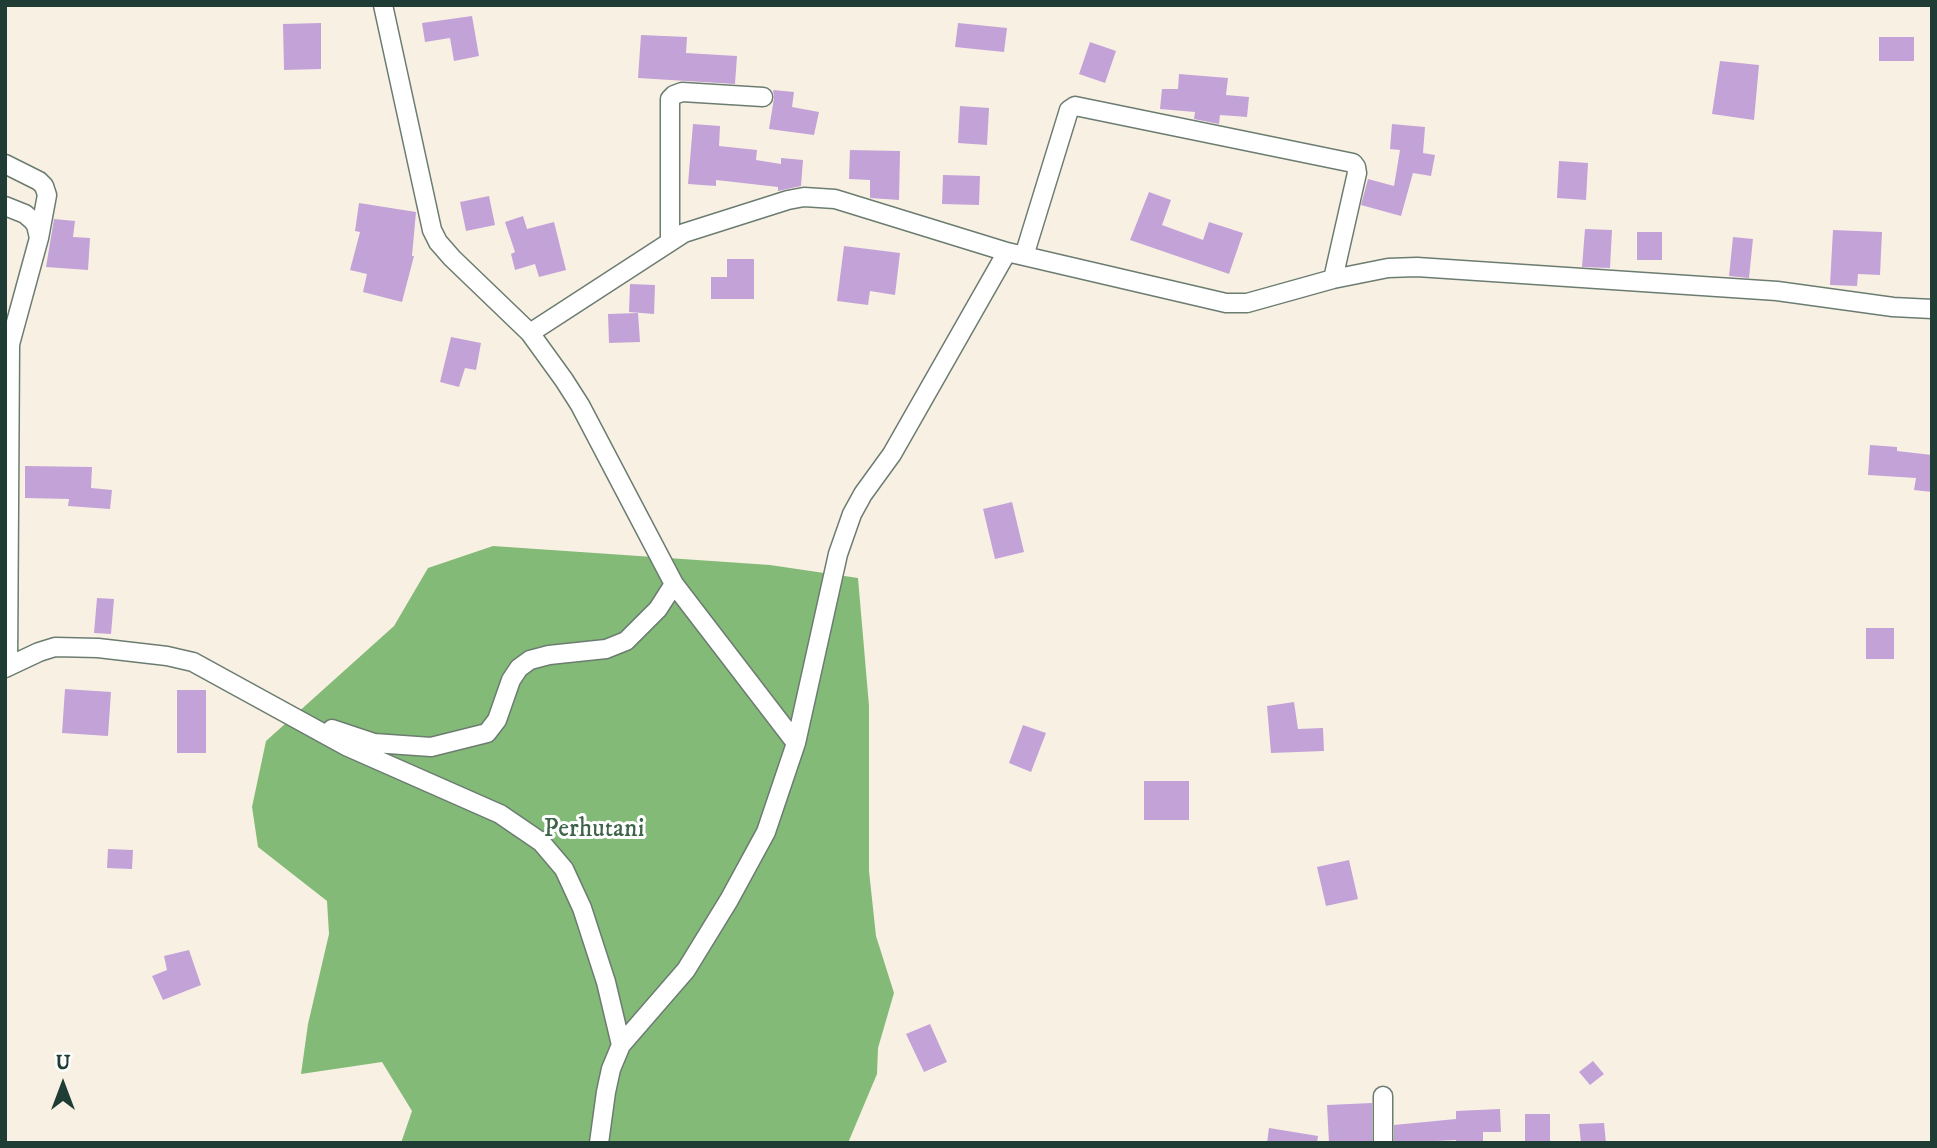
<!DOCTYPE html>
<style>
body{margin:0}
#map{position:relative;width:1937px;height:1148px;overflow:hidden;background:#f8f1e3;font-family:"IM FELL DW Pica",serif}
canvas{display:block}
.frame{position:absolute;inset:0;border:7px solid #1f3d34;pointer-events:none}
.north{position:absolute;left:28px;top:1050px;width:70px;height:70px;-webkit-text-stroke:5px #fff;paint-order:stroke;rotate:0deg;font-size:19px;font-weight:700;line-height:28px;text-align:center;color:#1f3d34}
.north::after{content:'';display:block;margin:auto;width:24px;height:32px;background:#1f3d34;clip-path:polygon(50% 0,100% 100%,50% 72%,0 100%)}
</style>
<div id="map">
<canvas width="1937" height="1148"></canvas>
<div class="frame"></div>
<div class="north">U</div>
</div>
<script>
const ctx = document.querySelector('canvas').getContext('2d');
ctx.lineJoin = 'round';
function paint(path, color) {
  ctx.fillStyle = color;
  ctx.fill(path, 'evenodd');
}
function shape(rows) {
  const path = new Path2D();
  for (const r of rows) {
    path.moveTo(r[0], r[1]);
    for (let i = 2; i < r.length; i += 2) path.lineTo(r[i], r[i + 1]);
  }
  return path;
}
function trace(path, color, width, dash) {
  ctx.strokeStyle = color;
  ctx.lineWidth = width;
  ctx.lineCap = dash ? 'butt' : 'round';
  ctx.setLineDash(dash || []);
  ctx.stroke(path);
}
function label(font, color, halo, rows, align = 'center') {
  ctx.font = font + ' "IM FELL DW Pica",serif';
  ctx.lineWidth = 6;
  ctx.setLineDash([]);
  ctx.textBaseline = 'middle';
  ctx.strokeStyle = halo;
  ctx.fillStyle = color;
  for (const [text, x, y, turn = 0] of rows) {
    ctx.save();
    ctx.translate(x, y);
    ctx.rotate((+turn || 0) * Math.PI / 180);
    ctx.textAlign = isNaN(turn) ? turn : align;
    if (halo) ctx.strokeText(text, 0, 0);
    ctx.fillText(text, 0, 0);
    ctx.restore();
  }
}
paint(shape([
 [493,546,770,565,858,578,869,706,869,871,876,936,894,993,878,1048,877,1074,848,1143,401,1143,412,1111,382,1062,301,1074,308,1024,329,934,327,901,258,847,252,807,266,741,394,626,428,568]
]), '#84ba77');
paint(shape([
 [472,16,479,56,454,61,450,38,425,42,422,23],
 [321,23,321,69,284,70,283,24],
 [958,23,1007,28,1004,52,955,47],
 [641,35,687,37,686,53,737,56,735,84,638,78],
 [1879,37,1914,37,1914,61,1879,61],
 [1090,42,1116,51,1105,83,1079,74],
 [1720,61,1759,65,1754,120,1712,114],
 [1179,74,1228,78,1226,95,1249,97,1247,117,1220,115,1219,124,1194,119,1195,112,1160,109,1162,89,1178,89],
 [773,90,794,92,792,107,819,112,814,135,769,129,774,98],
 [960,106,989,108,987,145,958,143],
 [693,124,720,126,719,146,757,150,756,160,781,164,781,158,803,160,801,186,778,191,778,187,716,180,716,186,688,184],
 [1392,124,1425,127,1423,153,1435,155,1431,176,1413,173,1401,216,1361,205,1368,179,1394,186,1400,150,1390,149],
 [850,150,900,151,899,200,870,198,870,180,849,179],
 [1559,161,1588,163,1586,200,1557,198],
 [943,175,980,176,979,205,942,204],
 [1149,192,1171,200,1162,225,1203,240,1209,222,1243,233,1229,274,1130,240],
 [489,196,495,225,466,231,460,202],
 [359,203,416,212,412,256,414,256,402,302,363,292,367,274,350,270,360,232,355,231],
 [523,216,527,229,554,222,566,270,539,277,535,264,515,270,511,254,515,252,505,222],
 [54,219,75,221,73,237,90,238,88,270,46,267],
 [1585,229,1612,230,1610,268,1582,267],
 [1833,230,1882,232,1880,275,1858,274,1857,286,1830,285],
 [1637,232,1662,232,1662,260,1637,260],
 [1733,237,1753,239,1749,278,1729,276],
 [844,246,900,253,895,295,870,291,868,305,837,301],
 [727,259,754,259,754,299,711,299,711,277,727,277],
 [630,284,655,285,654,314,629,312],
 [638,313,640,342,609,343,608,314],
 [451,337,481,343,476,370,465,368,459,387,440,382],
 [1870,445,1897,447,1897,451,1932,455,1932,492,1914,490,1916,478,1868,475],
 [25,466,92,467,91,488,112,490,110,509,68,506,69,499,25,498],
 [1012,502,1024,552,995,559,983,509],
 [97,598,114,599,111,634,94,633],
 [1866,628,1894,628,1894,659,1866,659],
 [65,689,111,692,108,736,62,733],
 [177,690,206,690,206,753,177,753],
 [1294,702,1298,729,1323,728,1324,751,1271,753,1267,706],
 [1023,725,1046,733,1031,772,1009,763],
 [1144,781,1189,781,1189,820,1144,820],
 [108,849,133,850,132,869,107,868],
 [1349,860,1358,899,1326,906,1317,867],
 [189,950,201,985,163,1000,152,976,167,970,164,956],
 [930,1024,947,1062,924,1072,906,1034],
 [1593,1061,1604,1074,1590,1085,1579,1072],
 [1372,1103,1372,1143,1329,1143,1327,1105],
 [1500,1109,1501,1132,1483,1132,1483,1143,1456,1143,1456,1140,1394,1143,1394,1125,1456,1119,1456,1111],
 [1525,1114,1550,1114,1550,1143,1525,1143],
 [1604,1123,1606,1143,1581,1143,1579,1124],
 [1269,1128,1318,1136,1317,1143,1267,1143]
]), '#c3a2d8');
const minor = shape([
 [383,5,432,230,438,242,452,258,530,333,684,233,788,200,804,197,835,199,1007,252,1226,303,1247,303,1333,279,1388,268,1417,267,1777,291,1893,307,1932,309],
 [5,164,39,181,44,186,47,195,39,238,10,344,8,666],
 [5,206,25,214,32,220,36,225,39,238],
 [670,240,670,99,674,95,682,92,763,97],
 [1024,256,1069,110,1075,106,1353,163,1356,167,1357,173,1333,279],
 [530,333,564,380,580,405,674,584,796,743],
 [5,668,39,652,55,647,98,648,167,656,193,662,348,747,500,814,541,842,564,869,582,908,606,982,621,1045],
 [332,729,374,743,431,747,487,733,497,720,511,680,519,668,530,660,549,655,606,649,626,641,658,609,674,584],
 [1383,1096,1383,1143],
 [599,1143,606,1092,611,1069,621,1045,686,970,729,900,766,832,796,743,838,554,852,514,863,494,892,454,1007,252]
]);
trace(minor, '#6b7c71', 21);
trace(minor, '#fff', 18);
label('26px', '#40644a', '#fff', [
 ["Perhutani",594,831]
]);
</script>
